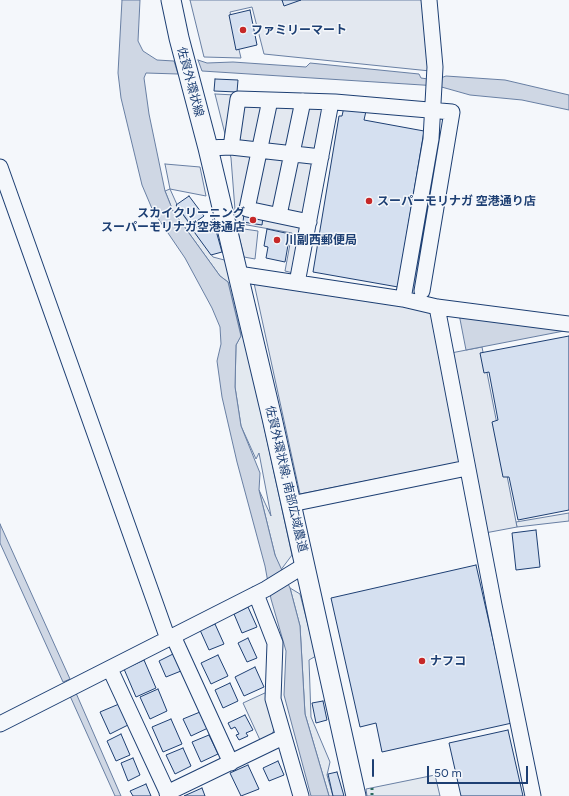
<!DOCTYPE html>
<meta charset="utf-8">
<style>
body{margin:0}
#map{position:relative;width:569px;height:796px;overflow:hidden;background:#f4f7fb;font-family:Figtree,sans-serif}
canvas{display:block}
.scale{position:absolute;left:427px;top:766px;width:101px;height:18px;box-sizing:border-box;border:2px solid #1d3f73;border-top:0;padding-left:5px;font-size:12px;line-height:14px;white-space:nowrap;color:#1d3f73;-webkit-text-stroke:3px #f4f7fb;paint-order:stroke}
</style>
<div id="map">
<canvas width="569" height="796"></canvas>
<div class="scale">50 m</div>
</div>
<script>
const ctx = document.querySelector('canvas').getContext('2d');
ctx.lineJoin = 'round';
function paint(path, color) {
  ctx.fillStyle = color;
  ctx.fill(path, 'evenodd');
}
function shape(rows) {
  const path = new Path2D();
  for (const r of rows) {
    path.moveTo(r[0], r[1]);
    for (let i = 2; i < r.length; i += 2) path.lineTo(r[i], r[i + 1]);
  }
  return path;
}
function trace(path, color, width, dash) {
  ctx.strokeStyle = color;
  ctx.lineWidth = width;
  ctx.lineCap = dash ? 'butt' : 'round';
  ctx.setLineDash(dash || []);
  ctx.stroke(path);
}
function label(font, color, halo, rows, align = 'center') {
  ctx.font = font + ' Figtree,"Noto Sans JP",sans-serif';
  ctx.lineWidth = 3;
  ctx.setLineDash([]);
  ctx.textBaseline = 'middle';
  ctx.strokeStyle = halo;
  ctx.fillStyle = color;
  for (const [text, x, y, turn = 0] of rows) {
    ctx.save();
    ctx.translate(x, y);
    ctx.rotate((+turn || 0) * Math.PI / 180);
    ctx.textAlign = isNaN(turn) ? turn : align;
    if (halo) ctx.strokeText(text, 0, 0);
    ctx.fillText(text, 0, 0);
    ctx.restore();
  }
}
const green = shape([
 [170,189,179,209,213,257,228,261,292,555,280,571,275,555,259,490,271,516,259,453,256,459,241,426,235,387,236,345,241,335,228,282,220,276,173,211,165,191,170,189],
 [569,513,569,521,517,527,516,522,569,513],
 [290,588,300,594,316,656,309,660,311,717,330,762,327,775,333,796,329,796,305,714,300,626,290,588],
 [267,692,274,730,272,734,260,740,243,703,267,692],
 [435,775,440,796,367,796,366,789,435,775]
]);
paint(green, '#e3e9f0');
trace(green, '#687fa3', 1);
const parking = shape([
 [190,0,424,0,430,71,264,54,252,7,230,12,241,58,204,57,190,0],
 [215,94,336,100,305,276,285,271,292,233,236,223,231,158,215,94],
 [165,164,200,167,206,196,170,189,165,164],
 [237,228,258,231,255,259,244,257,237,228],
 [254,283,431,311,461,462,300,494,254,283],
 [482,347,517,527,485,533,451,353,482,347]
]);
paint(parking, '#e3e8f0');
trace(parking, '#687fa3', 1);
const water = shape([
 [122,0,140,0,138,41,143,51,157,60,174,61,178,74,146,73,144,78,149,114,165,191,173,211,220,276,228,282,241,336,236,345,235,387,241,426,260,473,259,490,275,555,290,588,300,626,305,714,329,796,311,796,284,695,286,651,271,599,265,566,237,462,222,397,217,361,221,344,220,327,212,308,185,258,153,211,142,185,121,98,118,73,122,0],
 [198,60,207,63,233,62,306,67,310,63,419,74,421,78,435,80,446,76,505,80,569,95,569,110,522,100,470,95,438,86,202,71,198,60],
 [459,314,569,330,466,350,459,314],
 [0,524,70,679,63,682,0,543,0,524],
 [76,693,121,796,115,796,70,696,76,693]
]);
paint(water, '#cfd7e4');
trace(water, '#687fa3', 1);
const building = shape([
 [282,0,301,0,284,6,282,0],
 [250,10,257,45,236,50,229,15,250,10],
 [215,79,238,80,237,92,214,91,215,79],
 [344,107,366,111,364,120,424,131,398,287,313,272,339,116,342,116,344,107],
 [189,196,204,216,191,225,176,205,189,196],
 [244,214,263,217,262,225,243,222,244,214],
 [213,220,222,252,211,255,192,229,213,220],
 [267,229,290,234,285,262,266,258,268,247,264,246,267,229],
 [569,336,569,510,518,520,509,477,503,477,492,422,498,420,489,372,484,373,480,353,569,336],
 [536,530,540,567,516,570,512,533,536,530],
 [476,565,512,723,382,752,376,723,360,727,331,598,476,565],
 [248,607,257,627,242,633,234,614,248,607],
 [215,624,224,644,209,650,200,630,215,624],
 [248,638,257,658,247,662,238,643,248,638],
 [173,654,181,671,166,677,159,661,173,654],
 [218,655,228,676,211,684,201,663,218,655],
 [144,660,156,688,136,697,124,669,144,660],
 [255,667,264,687,244,696,235,677,255,667],
 [230,683,238,701,223,708,215,690,230,683],
 [158,689,167,711,150,719,140,697,158,689],
 [323,701,327,720,316,723,312,703,323,701],
 [119,704,128,725,110,734,100,712,119,704],
 [200,712,208,728,191,736,183,719,200,712],
 [245,715,253,730,246,733,248,736,239,740,236,735,239,734,235,727,231,729,228,723,245,715],
 [171,719,182,744,163,752,152,727,171,719],
 [508,730,523,796,461,796,449,743,508,730],
 [121,734,130,755,116,761,107,741,121,734],
 [209,735,218,754,201,762,192,742,209,735],
 [183,748,191,766,175,774,166,755,183,748],
 [133,758,140,775,128,781,121,763,133,758],
 [278,761,284,775,269,781,263,768,278,761],
 [248,765,259,789,241,796,230,773,248,765],
 [337,772,344,796,333,796,328,774,337,772],
 [146,784,151,796,133,796,130,791,146,784],
 [202,788,205,796,184,796,202,788]
]);
paint(building, '#d5e0f0');
trace(building, '#1d3f73', 1);
const minor = shape([
 [270,100,247,209,309,222],
 [231,147,238,99,335,102,452,112,422,291],
 [208,148,231,147,321,157],
 [0,167,168,639],
 [279,215,303,101],
 [238,274,403,299,437,307,569,324],
 [297,283,331,102],
 [403,299,431,139,435,67,429,0],
 [437,307,494,605,533,796],
 [291,504,467,468],
 [256,594,275,643,273,699,301,796],
 [173,636,231,763],
 [110,669,169,796],
 [0,724,266,589,305,565],
 [167,793,283,737]
]);
const major = shape([
 [171,0,179,38,208,148,272,418,356,796]
]);
trace(minor, '#1d3f73', 17);
trace(major, '#1d3f73', 21);
trace(minor, '#f4f7fb', 15);
trace(major, '#f4f7fb', 19);
trace(shape([
 [372,788,372,796]
]), '#2c6c60', 3, [2, 3]);
trace(shape([
 [373,776,373,760]
]), '#1d3f73', 2);
for (const [x, y, r, color] of [
 [243,30,4,"#c62828"],
 [369,201,4,"#c62828"],
 [253,220,4,"#c62828"],
 [277,240,4,"#c62828"],
 [422,661,4,"#c62828"]
]) {
  const dot = new Path2D();
  dot.arc(x, y, r, 0, 2 * Math.PI);
  ctx.fillStyle = color;
  ctx.fill(dot);
  trace(dot, '#f4f7fb', 1.5);
}
label('bold 12px', '#1d3f73', '#f4f7fb', [
 ["ファミリーマート",251,30],
 ["スーパーモリナガ 空港通り店",377,201],
 ["スカイクリーニング",245,213,"right"],
 ["スーパーモリナガ空港通店",245,227,"right"],
 ["川副西郵便局",285,240],
 ["ナフコ",430,661]
], 'left');
label('12px', '#1d3f73', '#f4f7fb', [
 ["佐賀外環状線",190,82,75],
 ["佐賀外環状線; 南部広域農道",286,479,77]
]);
</script>
